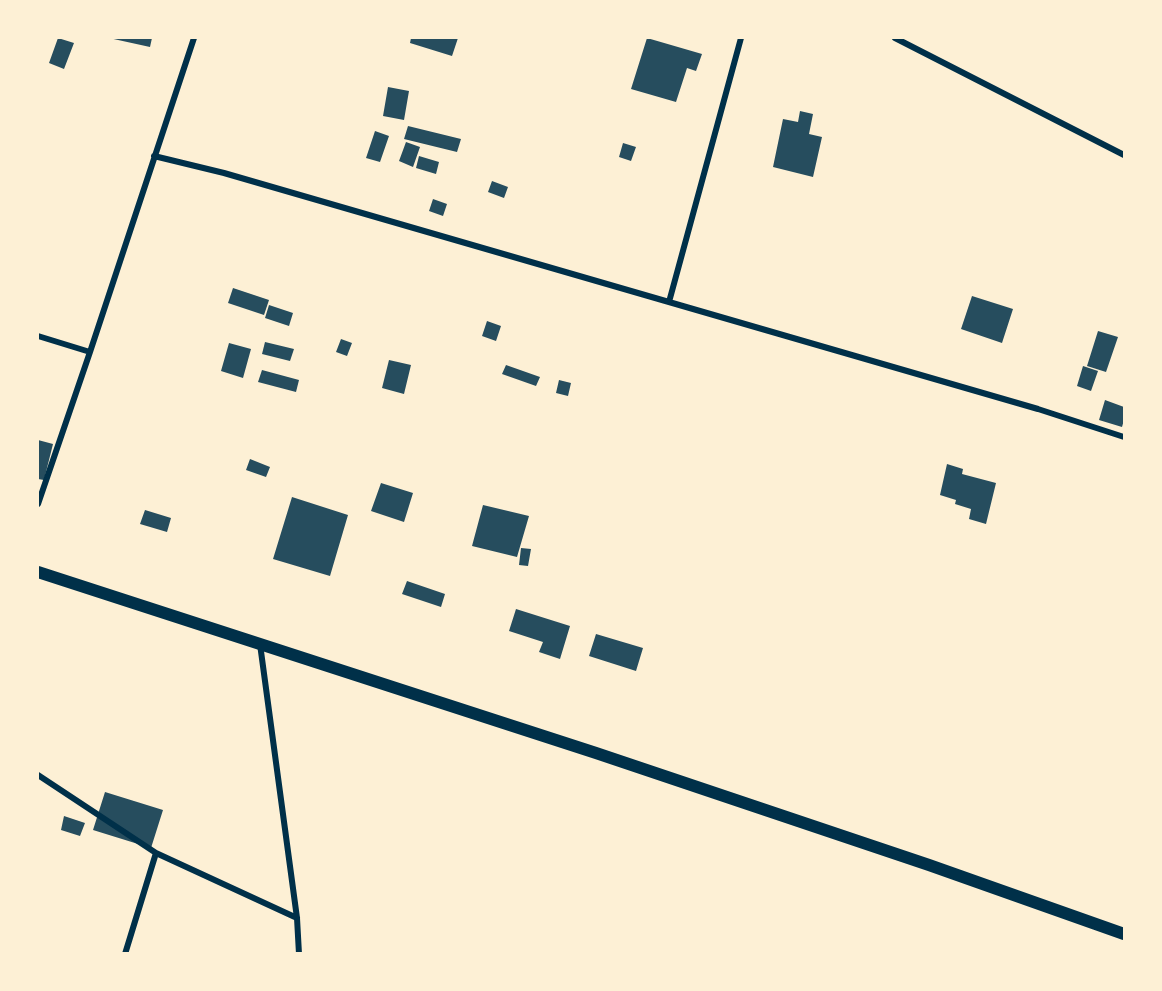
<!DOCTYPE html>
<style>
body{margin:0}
#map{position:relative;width:1162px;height:991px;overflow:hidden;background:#fdf0d5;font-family:Lora,serif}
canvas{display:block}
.frame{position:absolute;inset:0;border:39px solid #fdf0d5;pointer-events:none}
</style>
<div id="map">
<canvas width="1162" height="991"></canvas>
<div class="frame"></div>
</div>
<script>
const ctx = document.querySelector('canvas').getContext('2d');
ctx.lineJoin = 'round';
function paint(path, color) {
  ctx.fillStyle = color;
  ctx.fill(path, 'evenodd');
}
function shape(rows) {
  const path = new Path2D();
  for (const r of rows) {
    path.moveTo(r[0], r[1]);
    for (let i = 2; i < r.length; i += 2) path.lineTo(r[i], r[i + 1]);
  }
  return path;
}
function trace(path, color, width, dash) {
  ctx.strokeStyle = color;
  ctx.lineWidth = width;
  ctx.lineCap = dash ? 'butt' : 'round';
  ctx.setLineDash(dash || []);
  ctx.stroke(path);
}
paint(shape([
 [58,38,74,43,64,69,49,63],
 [109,38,152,38,150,47],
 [411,38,458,38,452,56,410,43],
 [647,38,702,54,696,71,687,68,676,102,631,89],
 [388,87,409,91,404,120,383,116],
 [800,111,813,114,809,134,822,137,813,177,773,167,783,119,798,122],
 [408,126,461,139,457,152,404,139],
 [375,131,389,136,380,162,366,158],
 [406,142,420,147,413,167,399,161],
 [623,143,636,147,631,161,619,157],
 [419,156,439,162,436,174,416,168],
 [492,181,508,187,504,198,488,192],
 [433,199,447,204,443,216,429,211],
 [233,288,269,300,264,315,228,303],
 [972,296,1013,309,1002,343,961,329],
 [269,305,293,313,289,326,265,318],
 [487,321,501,326,496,341,482,336],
 [1098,331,1118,337,1106,372,1087,366],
 [341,339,352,343,347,356,336,352],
 [265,342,294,349,290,361,262,354],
 [229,343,251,349,243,378,221,371],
 [389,360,411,365,404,394,382,388],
 [506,365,540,377,536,386,502,374],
 [1083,366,1098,371,1091,391,1077,386],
 [262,370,299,380,296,392,258,382],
 [559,380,571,383,568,396,556,393],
 [1105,400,1124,407,1124,420,1122,427,1099,420],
 [38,440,53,444,44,480,38,479],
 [250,459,270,467,266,477,246,470],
 [947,464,963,469,962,474,996,483,986,524,969,519,971,509,955,504,956,500,940,495],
 [381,483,413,493,404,522,371,511],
 [292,497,348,515,330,576,273,559],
 [483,505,529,516,517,557,472,546],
 [145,510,171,518,167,532,140,524],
 [521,548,531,549,528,566,519,565],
 [407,581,445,594,441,607,402,594],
 [516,609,570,626,560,659,539,652,543,642,509,631],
 [596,634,643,648,636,671,589,656],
 [105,792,163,810,151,848,93,830],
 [64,816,85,823,80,836,61,830]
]), '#264d5e');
trace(shape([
 [895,38,1124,155],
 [154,156,224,173,1038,409,1124,437],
 [669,302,741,38],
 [38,336,90,352],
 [38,504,90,352,194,38],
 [260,644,297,918,299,954],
 [38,775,156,853,297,918],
 [125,954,156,853]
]), '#003049', 6);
trace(shape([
 [38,572,596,753,929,865,1124,934]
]), '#003049', 12);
</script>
